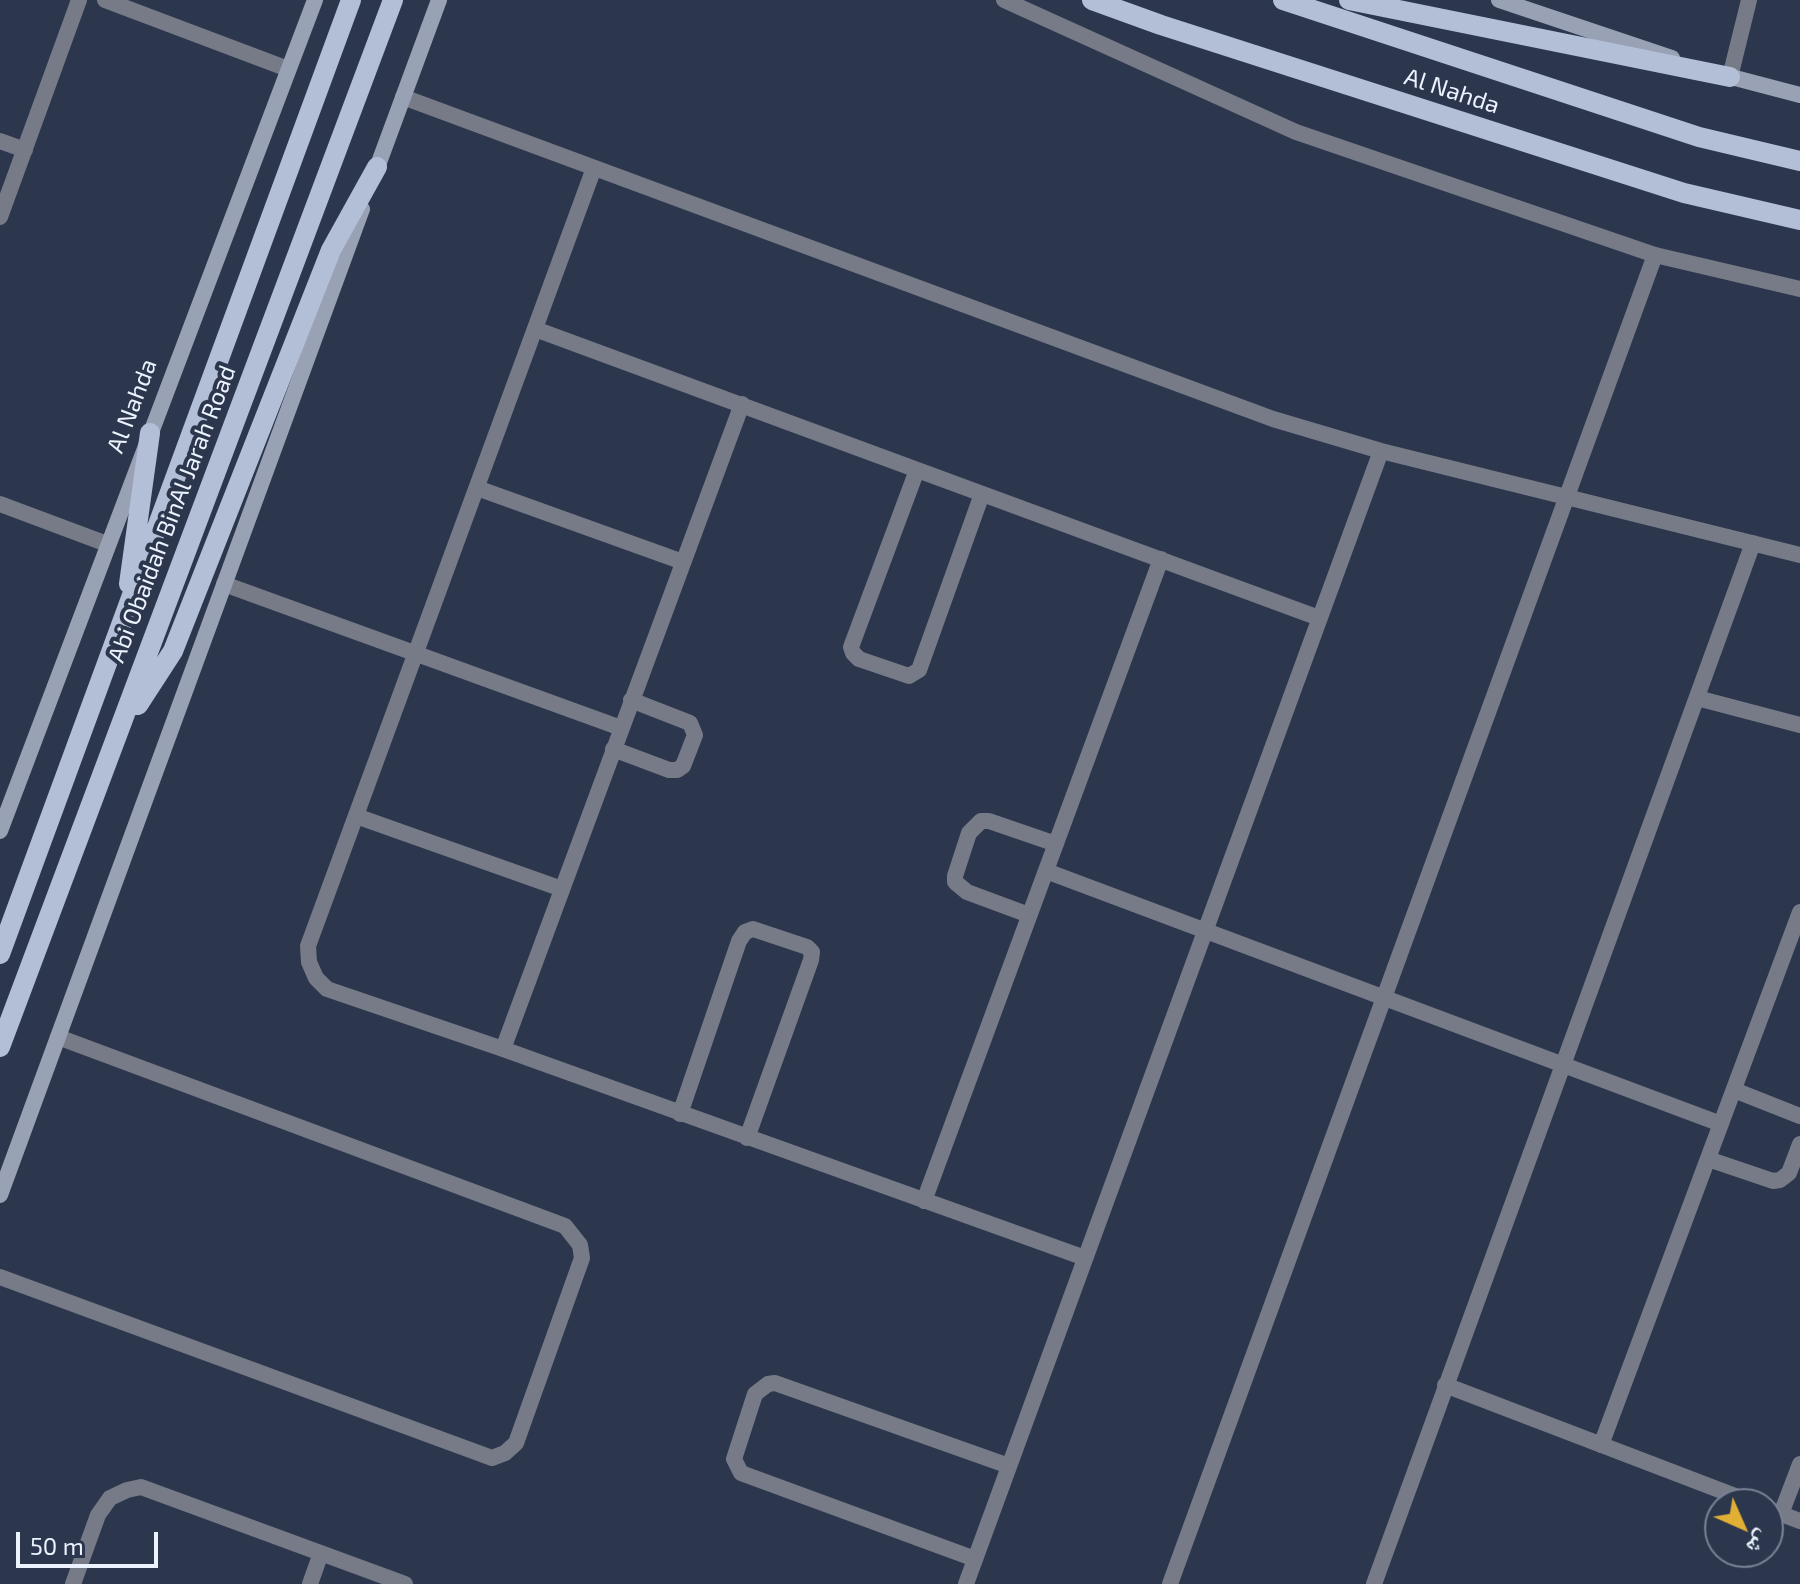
<!DOCTYPE html>
<meta charset="utf-8">
<style>
body{margin:0}
#map{position:relative;width:1800px;height:1584px;overflow:hidden;background:#2c374e;font-family:"Exo 2","Noto Naskh Arabic",sans-serif}
canvas{display:block}
.north{position:absolute;left:1704px;top:1488px;width:80px;height:80px;box-sizing:border-box;background:#2c374e;border:2px solid #798294;border-radius:50%;rotate:135deg;font-size:22px;font-weight:700;line-height:32px;text-align:center;color:#ecf2fe}
.north::after{content:'';display:block;margin:auto;width:28px;height:36px;background:#e1af34;clip-path:polygon(50% 0,100% 100%,50% 72%,0 100%)}
.scale{position:absolute;left:16px;top:1532px;width:142px;height:36px;box-sizing:border-box;border:4px solid #ecf2fe;border-top:0;padding-left:10px;font-size:24px;line-height:28px;white-space:nowrap;color:#ecf2fe;-webkit-text-stroke:6px #2c374e;paint-order:stroke}
</style>
<div id="map">
<canvas width="1800" height="1584"></canvas>
<div class="north">ش</div>
<div class="scale">50 m</div>
</div>
<script>
const ctx = document.querySelector('canvas').getContext('2d');
ctx.lineJoin = 'round';
function shape(rows) {
  const path = new Path2D();
  for (const r of rows) {
    path.moveTo(r[0], r[1]);
    for (let i = 2; i < r.length; i += 2) path.lineTo(r[i], r[i + 1]);
  }
  return path;
}
function trace(path, color, width, dash) {
  ctx.strokeStyle = color;
  ctx.lineWidth = width;
  ctx.lineCap = dash ? 'butt' : 'round';
  ctx.setLineDash(dash || []);
  ctx.stroke(path);
}
function label(font, color, halo, rows, align = 'center') {
  ctx.font = font + ' "Exo 2",sans-serif';
  ctx.lineWidth = 8;
  ctx.setLineDash([]);
  ctx.textBaseline = 'middle';
  ctx.strokeStyle = halo;
  ctx.fillStyle = color;
  for (const [text, x, y, turn = 0] of rows) {
    ctx.save();
    ctx.translate(x, y);
    ctx.rotate((+turn || 0) * Math.PI / 180);
    ctx.textAlign = isNaN(turn) ? turn : align;
    if (halo) ctx.strokeText(text, 0, 0);
    ctx.fillText(text, 0, 0);
    ctx.restore();
  }
}
trace(shape([
 [105,0,288,69],
 [1730,77,1749,0],
 [403,97,1273,419,1381,451,1800,555],
 [0,141,25,150],
 [594,168,308,946,309,962,316,978,327,989,503,1049,1085,1258],
 [0,217,79,0],
 [535,329,1319,618],
 [917,470,851,647,853,653,859,659,909,676,919,670,982,494],
 [477,488,683,562],
 [0,504,107,544],
 [224,584,621,728],
 [1697,698,1800,725],
 [613,749,669,770,677,770,683,766,695,735,690,723,631,700],
 [356,816,562,889],
 [1046,871,1721,1124],
 [1029,915,967,892,955,882,955,876,969,833,981,821,989,821,1056,844],
 [503,1049,742,404],
 [1734,1090,1800,1116],
 [680,1114,739,941,745,932,753,929,807,947,812,952,811,960,747,1138],
 [1708,1159,1773,1181,1780,1180,1789,1173,1800,1144],
 [924,1201,1161,559],
 [0,1277,492,1458,505,1453,516,1443,582,1258,580,1245,565,1226,58,1037],
 [1445,1385,1756,1504],
 [1601,1445,1800,912],
 [1768,1509,1800,1521],
 [1781,1514,1800,1464],
 [975,1559,741,1473,734,1459,755,1394,768,1384,775,1383,1009,1466],
 [73,1584,98,1515,110,1498,127,1490,141,1487,405,1584],
 [310,1584,321,1553],
 [966,1584,1381,451],
 [1170,1584,1655,255],
 [1374,1584,1753,543]
]), '#767b87', 16);
trace(shape([
 [1004,0,1296,132,1655,255,1800,289]
]), '#767b87', 16);
trace(shape([
 [1499,0,1672,58],
 [1720,74,1800,95],
 [374,176,439,0],
 [0,831,315,0],
 [0,1195,362,209]
]), '#99a2b4', 16);
trace(shape([
 [1092,0,1161,25,1684,193,1800,220],
 [1283,0,1699,137,1800,161],
 [1349,0,1730,77],
 [129,584,150,433],
 [138,705,173,651,331,250,377,167],
 [0,954,351,0],
 [0,1047,393,0]
]), '#b3bfd7', 20);
label('24px', '#ecf2fe', '#2c374e', [
 ["Al Nahda",1452,91,18],
 ["Al Nahda",132,406,-69],
 ["Abi Obaidah BinAl Jarah Road",172,514,-69]
]);
</script>
